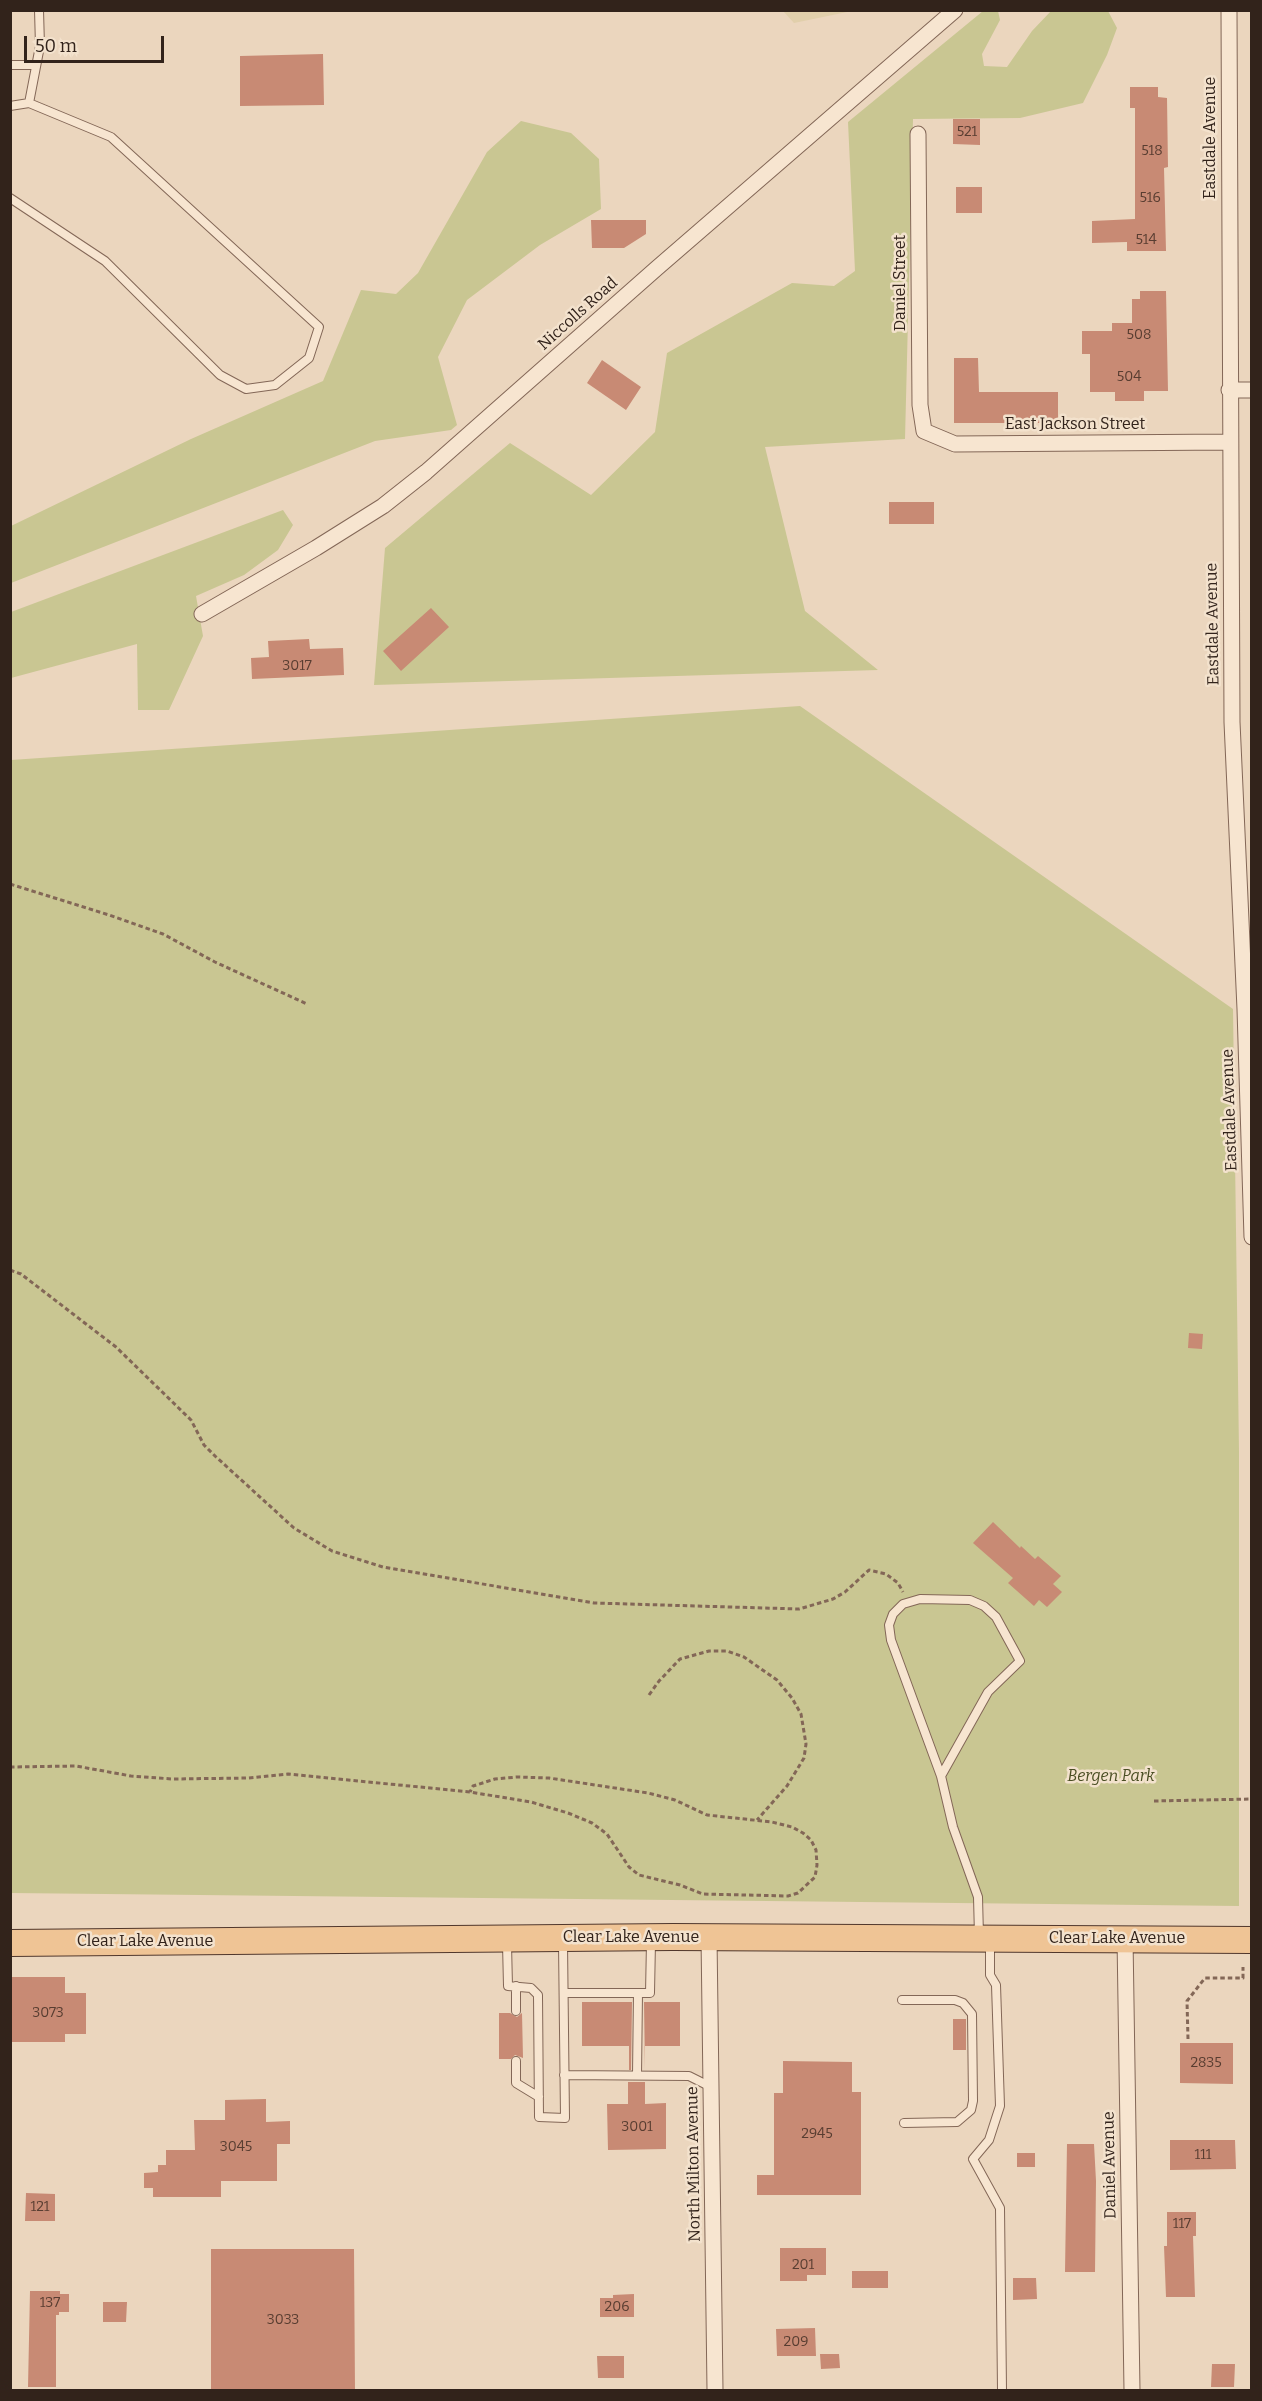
<!DOCTYPE html>
<style>
body{margin:0}
#map{position:relative;width:1262px;height:2401px;overflow:hidden;background:#ebd6be;font-family:Bitter,serif}
canvas{display:block}
.frame{position:absolute;inset:0;border:12px solid #32231b;pointer-events:none}
.scale{position:absolute;left:24px;top:36px;width:140px;height:27px;box-sizing:border-box;border:3px solid #32231b;border-top:0;padding-left:8px;font-size:18px;line-height:21px;white-space:nowrap;color:#32231b;-webkit-text-stroke:4px #f3e2cd;paint-order:stroke}
</style>
<div id="map">
<canvas width="1262" height="2401"></canvas>
<div class="frame"></div>
<div class="scale">50 m</div>
</div>
<script>
const ctx = document.querySelector('canvas').getContext('2d');
ctx.lineJoin = 'round';
function paint(path, color) {
  ctx.fillStyle = color;
  ctx.fill(path, 'evenodd');
}
function shape(rows) {
  const path = new Path2D();
  for (const r of rows) {
    path.moveTo(r[0], r[1]);
    for (let i = 2; i < r.length; i += 2) path.lineTo(r[i], r[i + 1]);
  }
  return path;
}
function trace(path, color, width, dash) {
  ctx.strokeStyle = color;
  ctx.lineWidth = width;
  ctx.lineCap = dash ? 'butt' : 'round';
  ctx.setLineDash(dash || []);
  ctx.stroke(path);
}
function label(font, color, halo, rows, align = 'center') {
  ctx.font = font + ' Bitter,serif';
  ctx.lineWidth = 5;
  ctx.setLineDash([]);
  ctx.textBaseline = 'middle';
  ctx.strokeStyle = halo;
  ctx.fillStyle = color;
  for (const [text, x, y, turn = 0] of rows) {
    ctx.save();
    ctx.translate(x, y);
    ctx.rotate((+turn || 0) * Math.PI / 180);
    ctx.textAlign = isNaN(turn) ? turn : align;
    if (halo) ctx.strokeText(text, 0, 0);
    ctx.fillText(text, 0, 0);
    ctx.restore();
  }
}
paint(shape([
 [783,11,852,11,794,23]
]), '#e1cfab');
paint(shape([
 [983,11,998,11,1000,20,982,54,984,66,1007,67,1032,31,1051,11,1108,11,1117,28,1107,55,1083,103,1020,118,913,119,905,439,765,447,805,611,878,670,374,685,385,548,510,443,591,495,655,432,667,353,792,283,834,286,855,271,848,122],
 [521,121,571,133,599,159,601,209,540,245,467,300,438,357,457,425,451,430,375,441,11,583,11,526,191,439,323,381,361,290,396,294,418,273,487,152],
 [283,510,293,525,278,550,244,575,196,596,203,636,169,710,138,710,137,644,11,678,11,612],
 [800,706,1233,1009,1239,1452,1239,1906,11,1893,11,760]
]), '#c9c692');
paint(shape([
 [323,54,324,105,240,106,240,56],
 [1130,87,1158,87,1158,97,1167,98,1168,167,1164,168,1166,251,1127,251,1127,242,1092,243,1092,221,1135,219,1135,108,1130,108],
 [953,119,980,119,980,145,953,144],
 [956,187,982,187,982,213,956,213],
 [591,220,646,220,646,234,624,248,592,248],
 [1140,291,1166,291,1168,391,1144,391,1144,401,1115,401,1115,392,1090,392,1090,354,1082,354,1082,331,1112,331,1112,323,1132,323,1132,299,1140,299],
 [954,358,978,358,979,392,1058,392,1058,423,954,423],
 [602,360,641,387,626,410,587,383],
 [889,502,934,502,934,524,889,524],
 [431,608,449,627,401,671,383,651],
 [309,639,310,649,343,648,344,675,252,679,251,658,269,657,268,641],
 [1189,1333,1203,1334,1202,1349,1188,1348],
 [993,1522,1020,1548,1021,1546,1035,1559,1038,1556,1061,1576,1053,1584,1062,1592,1047,1607,1039,1600,1034,1606,1008,1583,1013,1578,973,1543],
 [10,1977,65,1977,65,1993,86,1993,86,2034,65,2034,65,2042,10,2042],
 [582,2002,632,2002,631,2070,629,2070,629,2046,582,2046],
 [644,2002,680,2002,680,2046,645,2046,645,2070],
 [499,2013,510,2013,517,2017,522,2013,523,2058,515,2055,511,2059,499,2059],
 [953,2019,966,2019,966,2050,953,2050],
 [1180,2043,1233,2043,1233,2084,1180,2083],
 [783,2061,852,2062,852,2092,861,2092,861,2195,757,2195,757,2175,774,2175,774,2093,783,2093],
 [628,2082,645,2082,645,2104,666,2103,666,2149,608,2150,607,2104,628,2104],
 [266,2099,266,2122,290,2121,290,2144,277,2144,277,2181,221,2181,221,2197,153,2197,153,2188,144,2188,144,2173,158,2172,158,2165,166,2165,166,2150,195,2150,194,2120,225,2120,225,2100],
 [1170,2140,1235,2140,1236,2169,1170,2170],
 [1067,2144,1094,2144,1096,2181,1095,2272,1065,2272],
 [1017,2153,1035,2153,1035,2167,1017,2167],
 [26,2193,55,2194,55,2221,25,2221],
 [1167,2212,1196,2212,1196,2236,1193,2236,1195,2297,1166,2297,1164,2246,1167,2246],
 [780,2248,826,2248,826,2275,807,2275,807,2281,780,2281],
 [211,2249,354,2249,355,2391,211,2391],
 [852,2271,888,2271,888,2288,852,2288],
 [1013,2278,1036,2278,1037,2299,1013,2300],
 [30,2291,60,2291,60,2294,69,2294,69,2312,59,2312,59,2315,56,2315,56,2387,28,2387],
 [634,2294,634,2317,600,2317,600,2298,613,2298,613,2295],
 [103,2302,127,2302,126,2322,103,2322],
 [815,2328,816,2356,777,2356,776,2329],
 [820,2354,839,2354,840,2368,821,2369],
 [597,2356,624,2356,624,2378,598,2378],
 [1212,2364,1235,2364,1234,2387,1211,2387]
]), '#c88a74');
const lane = shape([
 [10,65,36,65],
 [29,103,40,46,39,10],
 [10,106,29,103,111,137,319,327,309,358,275,385,246,389,220,375,105,261,10,198],
 [941,1776,988,1692,1020,1661,996,1617,984,1606,970,1600,920,1599,903,1604,893,1614,889,1625,891,1640,941,1776,953,1827,978,1897,979,1936],
 [507,1944,508,1986,531,1988,538,1995,539,2117,565,2118,563,1943],
 [990,1944,990,1975,996,1985,1000,2106,989,2140,973,2159,1000,2208,1002,2390],
 [516,1986,516,2011],
 [564,1993,650,1993,651,1942],
 [902,2000,955,2000,963,2003,972,2014,973,2101,971,2110,957,2122,904,2123],
 [516,2061,516,2083,539,2097],
 [564,2075,689,2076,711,2087],
 [637,2075,638,1993]
]);
const street = shape([
 [1229,10,1232,722,1245,1009,1252,1237],
 [918,134,920,405,924,431,955,444,1229,442],
 [1229,390,1252,390],
 [202,614,316,548,383,506,426,472,657,268,955,10],
 [709,1937,715,2390],
 [1125,1938,1132,2390]
]);
const primary = shape([
 [10,1943,673,1937,1252,1940]
]);
trace(lane, '#836757', 10);
trace(street, '#836757', 17);
trace(primary, '#50372c', 28);
trace(shape([
 [10,884,109,915,163,934,215,962,307,1004],
 [10,1270,21,1274,116,1347,191,1420,204,1445,215,1456,294,1528,332,1551,383,1567,594,1603,799,1609,833,1599,845,1592,869,1570,886,1574,898,1583,903,1592],
 [649,1695,659,1681,680,1659,709,1651,727,1651,744,1657,777,1680,792,1698,801,1714,806,1744,804,1758,787,1786,757,1820],
 [10,1767,76,1766,131,1776,172,1779,248,1778,288,1774,470,1792,531,1802,568,1813,592,1823,607,1834,629,1867,639,1875,680,1885,703,1894,788,1896,798,1893,815,1877,817,1865,816,1850,811,1840,803,1833,792,1827,772,1822,707,1815,675,1800,648,1793,549,1778,517,1777,495,1779,473,1786,470,1792],
 [1154,1801,1252,1799],
 [1188,2039,1187,2001,1205,1978,1243,1978,1243,1967]
]), '#836757', 3, [4.5, 3]);
trace(lane, '#f7e5d0', 8);
trace(street, '#f7e5d0', 15);
trace(primary, '#efc495', 26);
label('14px', '#583d31', null, [
 ["521",967,132],
 ["518",1152,151],
 ["516",1150,198],
 ["514",1146,240],
 ["508",1139,335],
 ["504",1129,377],
 ["3017",297,666],
 ["3073",48,2013],
 ["2835",1206,2063],
 ["3001",637,2127],
 ["2945",817,2134],
 ["3045",236,2147],
 ["111",1203,2155],
 ["121",40,2207],
 ["117",1182,2224],
 ["201",803,2265],
 ["137",50,2303],
 ["206",617,2307],
 ["3033",283,2320],
 ["209",796,2342]
]);
label('16px', '#32231b', '#f3e2cd', [
 ["Eastdale Avenue",1211,138,-90],
 ["Daniel Street",901,283,-90],
 ["Niccolls Road",578,314,-42],
 ["East Jackson Street",1075,425],
 ["Eastdale Avenue",1213,624,-91],
 ["Eastdale Avenue",1230,1110,-92],
 ["Clear Lake Avenue",631,1938],
 ["Clear Lake Avenue",1117,1939],
 ["Clear Lake Avenue",145,1942],
 ["North Milton Avenue",694,2164,-91],
 ["Daniel Avenue",1110,2165,-91]
]);
label('italic 16px', '#4a4e23', '#f3e2cd', [
 ["Bergen Park",1111,1777]
]);
</script>
